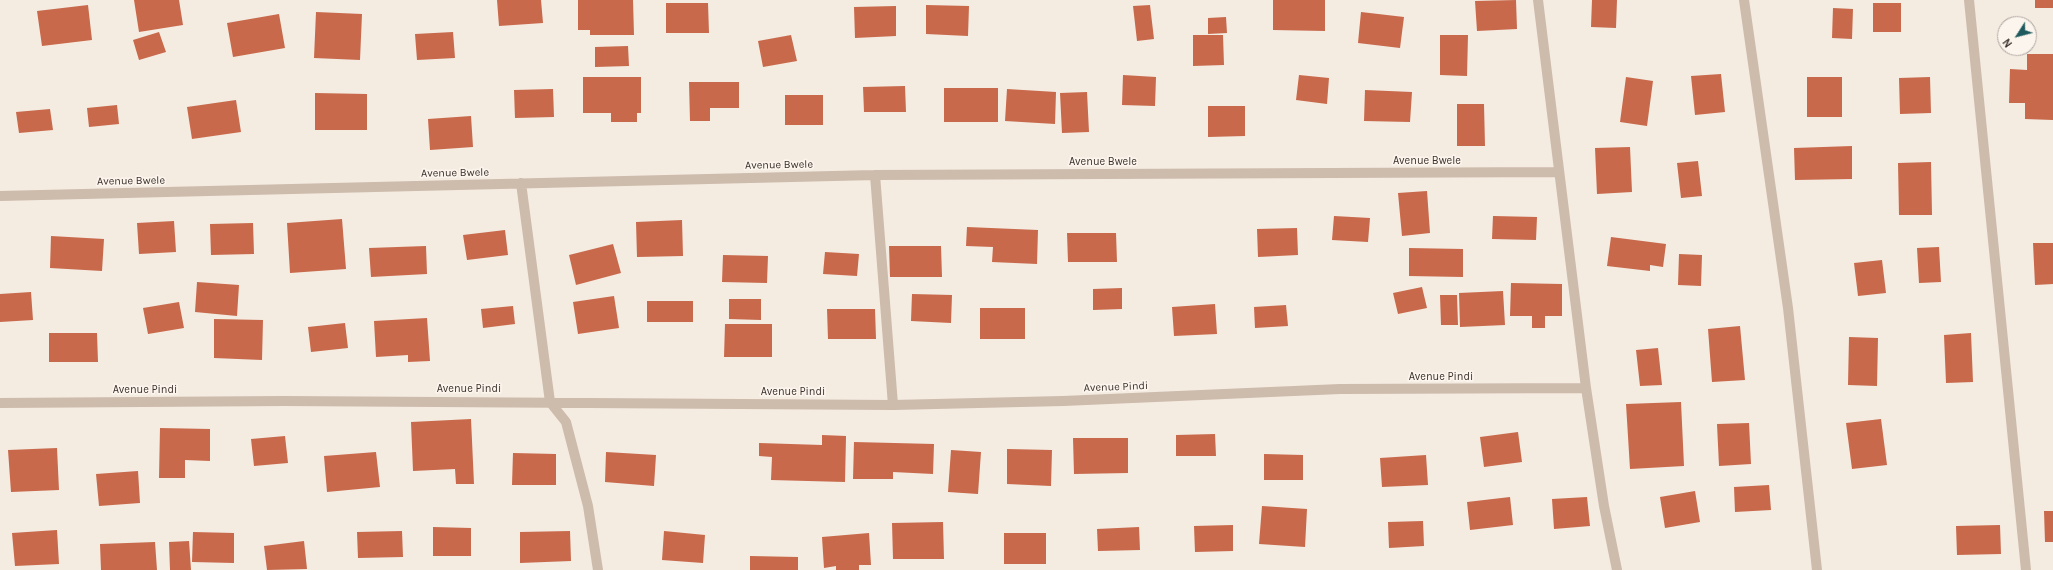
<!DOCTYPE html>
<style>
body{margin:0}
#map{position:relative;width:2053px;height:570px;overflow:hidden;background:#f4ebe1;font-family:Karla,sans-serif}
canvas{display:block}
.north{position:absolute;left:1997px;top:16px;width:40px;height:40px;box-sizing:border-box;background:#fbf5ee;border:1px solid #aea6a0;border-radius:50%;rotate:234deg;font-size:11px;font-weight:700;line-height:16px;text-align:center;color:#3b302b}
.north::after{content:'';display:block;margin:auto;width:14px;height:18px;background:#1f5a5e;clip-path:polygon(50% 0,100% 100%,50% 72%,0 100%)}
</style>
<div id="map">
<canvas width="2053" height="570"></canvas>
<div class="north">N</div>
</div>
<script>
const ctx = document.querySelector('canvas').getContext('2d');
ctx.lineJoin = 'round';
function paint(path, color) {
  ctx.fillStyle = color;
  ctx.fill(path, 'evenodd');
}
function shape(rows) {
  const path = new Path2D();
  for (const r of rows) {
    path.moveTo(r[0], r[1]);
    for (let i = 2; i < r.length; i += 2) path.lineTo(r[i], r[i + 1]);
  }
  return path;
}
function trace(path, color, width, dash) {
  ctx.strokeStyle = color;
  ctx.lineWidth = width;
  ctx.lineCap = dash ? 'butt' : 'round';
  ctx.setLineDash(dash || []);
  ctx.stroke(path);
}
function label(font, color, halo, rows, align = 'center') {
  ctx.font = font + ' Karla,sans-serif';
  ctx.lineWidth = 3.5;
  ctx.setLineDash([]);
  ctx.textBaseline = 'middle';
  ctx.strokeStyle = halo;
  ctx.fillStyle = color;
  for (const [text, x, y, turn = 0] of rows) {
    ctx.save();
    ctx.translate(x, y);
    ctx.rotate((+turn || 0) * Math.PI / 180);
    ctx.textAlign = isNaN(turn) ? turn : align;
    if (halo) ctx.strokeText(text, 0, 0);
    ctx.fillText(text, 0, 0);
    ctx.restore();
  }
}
paint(shape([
 [134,0,179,0,183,25,139,32],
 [497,0,541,0,543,23,499,26],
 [578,0,633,0,634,35,590,35,590,30,578,30],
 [1273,0,1325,0,1325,31,1273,30],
 [1516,0,1517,29,1477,31,1475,1],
 [1592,0,1617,0,1616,28,1591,27],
 [2035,0,2053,0,2053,8,2035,8],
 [666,3,708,3,709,33,666,33],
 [1873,3,1901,3,1901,32,1873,32],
 [88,5,92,40,42,46,37,11],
 [926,5,969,6,968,36,926,34],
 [1150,5,1154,39,1137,41,1133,6],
 [896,6,896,36,855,38,854,7],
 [1833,8,1853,9,1852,39,1832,38],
 [316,12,362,14,360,60,314,58],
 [1361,12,1404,17,1400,48,1358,43],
 [279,14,285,48,233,57,227,23],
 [1226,17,1227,33,1208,34,1208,18],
 [159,32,166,52,139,60,133,40],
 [453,32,455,58,417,60,415,34],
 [791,35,797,61,763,67,758,41],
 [1193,35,1223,35,1224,65,1193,66],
 [1440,35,1468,35,1467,76,1440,75],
 [628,46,629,66,595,67,595,47],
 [2027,54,2053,54,2053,120,2025,119,2025,103,2009,103,2010,69,2027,70],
 [1721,74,1725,112,1695,115,1691,76],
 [1123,75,1156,77,1155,106,1122,105],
 [1299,75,1329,78,1327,104,1296,100],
 [583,77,641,77,641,113,637,113,637,122,611,122,611,113,583,113],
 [1626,77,1653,81,1647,126,1620,122],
 [1807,77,1842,77,1842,117,1807,117],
 [1930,77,1931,113,1900,114,1899,78],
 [689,82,739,82,739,108,710,108,710,121,690,121],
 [905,86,906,112,864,112,863,87],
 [944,88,998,88,998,122,944,122],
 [553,89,554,117,515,118,514,90],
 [1007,89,1056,92,1055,124,1005,121],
 [1365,90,1412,92,1410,122,1364,121],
 [1087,92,1089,132,1062,133,1060,93],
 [315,93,367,94,367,130,315,130],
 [785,95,823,95,823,125,785,125],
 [236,100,241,132,192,139,187,107],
 [1457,104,1484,104,1485,146,1457,146],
 [117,105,119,124,89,127,87,108],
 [1208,106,1245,106,1245,136,1208,137],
 [50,109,53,130,19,133,16,112],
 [471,116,473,147,430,150,428,119],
 [1852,146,1852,179,1795,180,1794,148],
 [1630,147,1632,192,1597,194,1595,148],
 [1698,161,1702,196,1681,198,1677,163],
 [1931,162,1932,215,1899,215,1898,163],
 [1427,191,1430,233,1402,236,1398,193],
 [1334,216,1370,218,1368,242,1332,240],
 [1493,216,1537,217,1536,240,1492,239],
 [342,219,346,269,290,273,287,223],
 [682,220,683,256,637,257,636,222],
 [174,221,176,252,139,254,137,223],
 [253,223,254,254,211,255,210,224],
 [967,227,1038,230,1037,264,992,262,993,247,966,246],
 [1297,228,1298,255,1258,257,1257,229],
 [505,230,508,255,467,260,463,235],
 [1067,233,1116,233,1117,262,1068,262],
 [51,236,104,239,102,271,50,268],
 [1611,237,1666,244,1663,267,1650,265,1650,271,1607,266],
 [2033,243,2053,243,2053,284,2035,285],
 [613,244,621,273,576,285,569,255],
 [426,246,427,274,371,277,369,248],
 [889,246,941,246,942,277,890,277],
 [1939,247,1941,282,1919,283,1917,248],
 [1409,248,1463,249,1463,277,1409,276],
 [825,252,859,254,857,276,823,274],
 [1679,254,1702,255,1701,286,1678,285],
 [723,255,768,256,767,283,722,282],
 [1882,260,1886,293,1858,296,1854,263],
 [197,282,239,285,237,316,195,312],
 [1511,283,1562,284,1562,316,1545,316,1545,328,1532,328,1532,316,1510,316],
 [1422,287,1427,308,1398,314,1393,293],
 [1122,288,1122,309,1093,310,1093,289],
 [1503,291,1505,325,1460,327,1459,293],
 [31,292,33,320,0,322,0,294],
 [912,294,952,295,951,323,911,321],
 [1440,295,1457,295,1458,325,1441,325],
 [614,296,619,328,578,334,573,302],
 [729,299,761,299,761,320,729,319],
 [647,301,693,301,693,322,647,322],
 [179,302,184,328,148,334,143,308],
 [1215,304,1217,334,1174,336,1172,307],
 [1286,305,1288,326,1255,328,1254,307],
 [513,306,515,324,483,328,481,309],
 [980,308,1025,308,1025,339,980,339],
 [827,309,875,309,876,339,828,339],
 [427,318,430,361,408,362,408,355,376,357,374,321],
 [214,319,263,320,262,360,214,358],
 [345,323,348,348,311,352,308,327],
 [725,324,772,324,772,357,724,357],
 [1740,326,1745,380,1712,382,1708,329],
 [49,333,97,333,98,362,49,362],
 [1971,333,1973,382,1946,383,1944,335],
 [1849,337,1878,338,1877,386,1848,385],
 [1658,348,1662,385,1640,386,1636,350],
 [1681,402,1684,466,1630,469,1626,404],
 [471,419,474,484,456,484,455,469,413,471,411,422],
 [1881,419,1887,465,1852,469,1846,423],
 [1749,423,1751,464,1719,466,1717,424],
 [160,428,210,429,210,461,185,460,185,478,159,478],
 [1518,432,1522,462,1484,467,1480,437],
 [1215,434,1216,456,1176,456,1176,435],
 [822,435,846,436,845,482,771,480,772,457,759,456,759,443,822,445],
 [285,436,288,463,254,466,251,439],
 [1073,438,1128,438,1128,473,1074,474],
 [854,442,934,444,933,474,893,472,893,479,853,479],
 [57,448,59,490,11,492,8,450],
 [1007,449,1052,450,1051,486,1007,484],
 [951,450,981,452,978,494,948,492],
 [376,452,380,487,327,492,324,456],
 [606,452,656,455,654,486,605,482],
 [513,453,556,454,556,485,512,485],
 [1264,454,1303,455,1303,480,1264,480],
 [1426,455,1428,485,1382,487,1380,458],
 [138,471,140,503,99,506,96,474],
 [1769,485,1771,510,1735,512,1734,487],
 [1695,491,1700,522,1665,528,1660,497],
 [1510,497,1513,525,1470,530,1467,502],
 [1587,497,1590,526,1554,529,1552,499],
 [1262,506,1307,509,1305,547,1259,544],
 [2044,511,2053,511,2053,542,2045,542],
 [1423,521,1424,546,1389,548,1388,522],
 [943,522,944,559,893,559,892,523],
 [1233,525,1233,551,1195,552,1194,526],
 [2000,525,2001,554,1957,555,1956,526],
 [433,527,471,528,471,556,433,556],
 [1139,527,1140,550,1098,551,1097,529],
 [57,530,59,564,15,566,12,533],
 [402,531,403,557,358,558,357,532],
 [570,531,571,561,520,563,520,532],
 [664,531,705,535,703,563,662,560],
 [193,532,234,533,234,563,192,562],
 [869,533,871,565,859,565,859,570,836,570,836,566,824,568,822,537],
 [1004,533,1046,533,1046,564,1004,564],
 [189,541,191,570,170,570,169,542],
 [304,541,307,569,267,570,264,546],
 [155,542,157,570,101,570,100,544],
 [750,556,798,557,798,570,750,570]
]), '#c8694b');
trace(shape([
 [1538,0,1586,388,1604,506,1617,570],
 [1744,0,1788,308,1817,570],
 [1969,0,2026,570],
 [875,175,893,405],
 [521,183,550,402,566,422,588,506,598,570],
 [0,196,875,175,1559,172],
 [0,403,284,401,893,405,1063,401,1340,389,1586,388]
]), '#cdbbac', 10);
label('11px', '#3b302b', '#fbf5ee', [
 ["Avenue Bwele",1427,161],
 ["Avenue Bwele",1103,162],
 ["Avenue Bwele",779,165,-1],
 ["Avenue Bwele",455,173,-1],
 ["Avenue Bwele",131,181,-1],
 ["Avenue Pindi",1441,377],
 ["Avenue Pindi",1116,387,-2],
 ["Avenue Pindi",469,389],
 ["Avenue Pindi",145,390],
 ["Avenue Pindi",793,392]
]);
</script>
